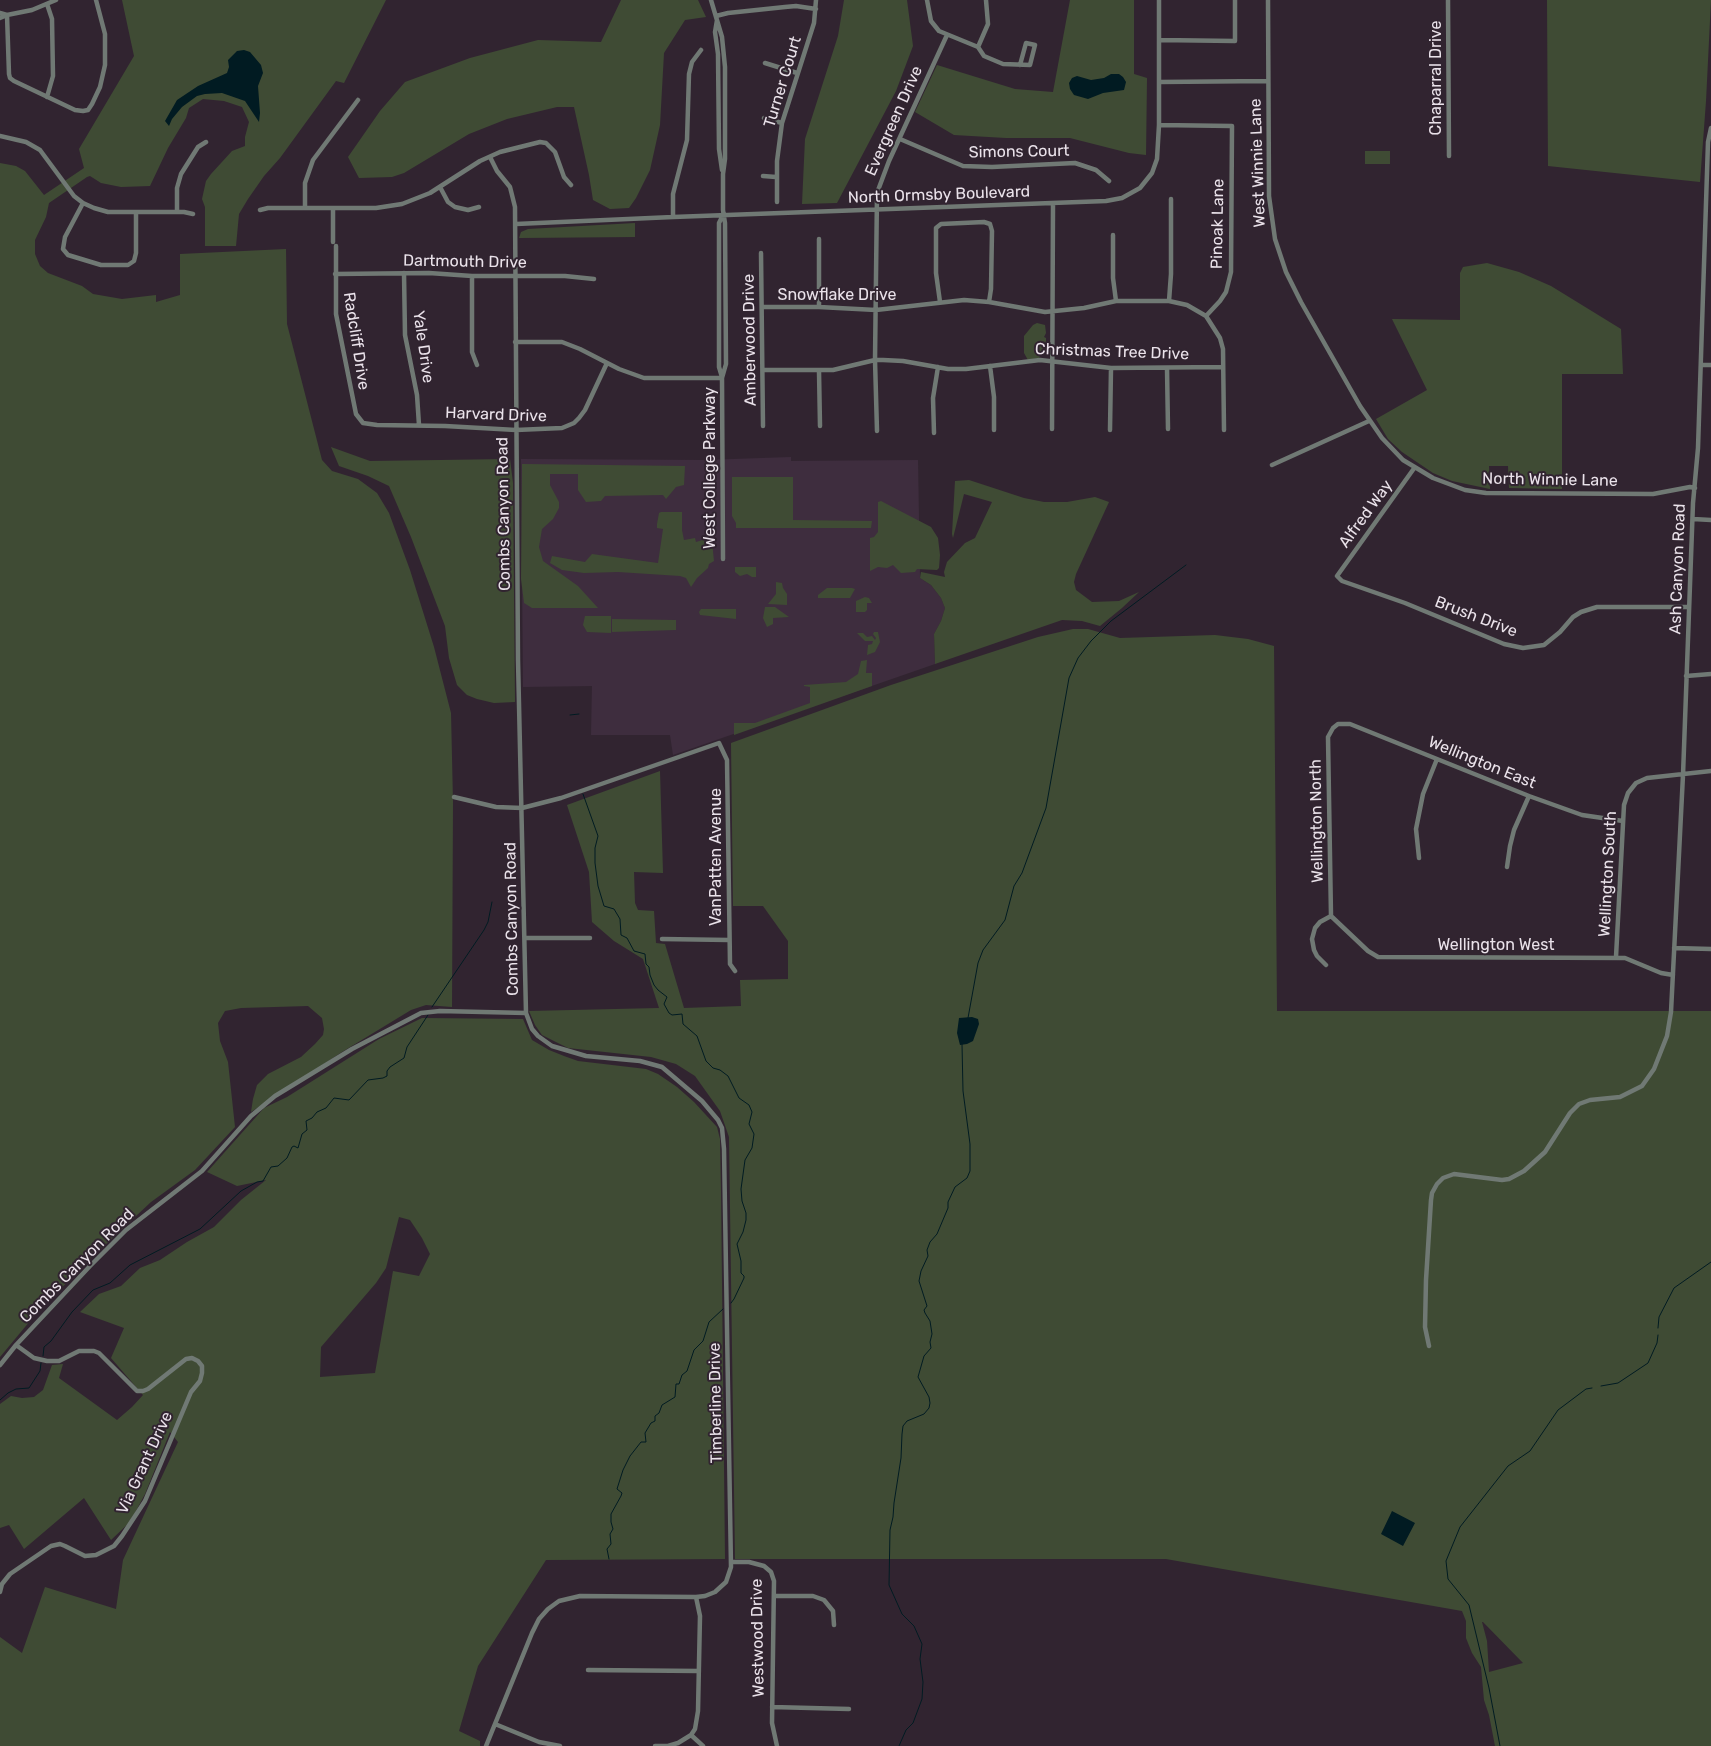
<!DOCTYPE html>
<style>
body{margin:0}
canvas{display:block;background:#312430}
</style>
<canvas width="1711" height="1746"></canvas>
<script>
const ctx = document.querySelector('canvas').getContext('2d');
ctx.lineJoin = 'round';
function paint(path, color) {
  ctx.fillStyle = color;
  ctx.fill(path, 'evenodd');
}
function shape(rows) {
  const path = new Path2D();
  for (const r of rows) {
    path.moveTo(r[0], r[1]);
    for (let i = 2; i < r.length; i += 2) path.lineTo(r[i], r[i + 1]);
  }
  return path;
}
function trace(path, color, width, dash) {
  ctx.strokeStyle = color;
  ctx.lineWidth = width;
  ctx.lineCap = dash ? 'butt' : 'round';
  ctx.setLineDash(dash || []);
  ctx.stroke(path);
}
function label(font, color, halo, rows, align = 'center') {
  ctx.font = font + ' Rubik,sans-serif';
  ctx.lineWidth = 4;
  ctx.setLineDash([]);
  ctx.textBaseline = 'middle';
  ctx.strokeStyle = halo;
  ctx.fillStyle = color;
  for (const [text, x, y, turn = 0] of rows) {
    ctx.save();
    ctx.translate(x, y);
    ctx.rotate((+turn || 0) * Math.PI / 180);
    ctx.textAlign = isNaN(turn) ? turn : align;
    if (halo) ctx.strokeText(text, 0, 0);
    ctx.fillText(text, 0, 0);
    ctx.restore();
  }
}
paint(shape([
 [791,457,791,461,918,460,920,578,931,585,941,598,945,608,941,621,934,634,935,664,673,755,670,735,591,735,592,686,523,687,521,459,705,460]
]), '#3e2d3e');
paint(shape([
 [122,0,386,0,344,83,336,81,280,158,264,176,248,199,239,214,236,246,205,246,205,207,202,199,206,181,211,174,232,151,245,146,245,137,249,122,242,107,224,101,203,99,189,108,186,118,168,148,150,186,121,187,101,183,90,176,87,177,49,203,46,217,35,240,35,254,40,266,48,273,82,286,93,294,122,299,156,295,156,302,180,295,180,254,286,249,287,324,322,460,332,471,358,479,377,493,389,513,410,570,434,647,451,713,453,802,452,1007,426,1005,411,1010,342,1052,251,1112,253,1099,257,1085,268,1074,301,1057,315,1044,323,1035,324,1029,322,1018,308,1006,241,1008,225,1011,218,1023,220,1041,228,1062,235,1127,195,1170,151,1202,90,1259,35,1315,0,1357,0,163,16,166,25,171,44,195,84,168,79,149,134,56],
 [621,0,698,0,706,17,685,20,664,53,660,125,650,170,636,198,629,208,610,209,593,200,589,175,574,107,557,107,507,119,469,134,404,173,392,177,359,178,348,157,380,111,405,82,470,58,538,40,601,42],
 [844,0,907,0,913,46,896,91,837,203,802,204,805,139,838,36],
 [1070,0,1134,0,1134,74,1147,78,1146,155,1129,153,1070,138,1006,138,954,135,915,112,937,65,1015,89,1053,92],
 [1547,0,1711,0,1706,101,1700,182,1548,166],
 [1365,151,1390,151,1390,164,1365,164],
 [635,223,635,237,519,238,521,232,528,229],
 [1487,263,1519,272,1551,286,1621,329,1623,374,1562,374,1562,489,1509,488,1508,466,1489,466,1490,489,1452,481,1433,473,1402,452,1388,439,1376,419,1427,390,1392,319,1460,320,1460,273,1463,267],
 [1037,323,1045,325,1046,333,1044,337,1046,338,1046,343,1039,358,1028,360,1024,353,1024,336,1033,325],
 [331,447,370,461,510,459,513,483,515,702,494,703,477,699,467,695,457,685,449,658,445,626,411,537,389,486,368,476,339,466],
 [522,464,525,464,685,466,684,485,676,487,666,499,663,495,605,496,601,501,586,502,578,490,578,474,550,474,550,485,559,502,559,508,553,519,542,529,539,547,543,561,578,586,598,608,532,608,524,603,521,579],
 [732,477,793,477,793,520,872,521,871,528,736,528,736,523,732,516],
 [969,480,1024,498,1044,502,1067,502,1095,497,1109,502,1076,574,1074,582,1076,590,1092,602,1119,601,1139,592,1122,608,1100,626,1082,621,1062,620,935,664,934,634,941,621,945,608,941,598,931,585,920,578,921,572,945,577,944,572,947,562,965,543,975,538,992,502,964,494,953,538,952,534,955,481],
 [881,501,931,527,938,538,940,555,939,568,937,570,917,569,915,572,901,573,893,565,887,568,878,567,870,571,870,538,874,537,878,532,878,502],
 [661,512,682,512,682,530,684,540,695,538,696,542,709,538,712,541,714,561,709,564,708,568,697,578,691,587,686,578,680,576,618,572,584,573,562,570,550,563,552,556,585,562,592,554,658,563,663,529,657,528,657,524,659,513],
 [735,567,756,567,756,577,752,577,747,574,740,576,735,572],
 [776,582,782,583,783,588,787,594,787,605,768,604,776,594],
 [827,588,852,588,855,589,850,598,818,598,818,595],
 [865,597,869,598,872,603,867,603,867,610,865,612,856,612,856,601],
 [765,607,775,607,789,617,773,618,773,624,767,627,763,618],
 [701,609,736,609,736,619,700,615,699,612],
 [585,616,611,616,611,633,587,632,583,625],
 [612,619,676,620,676,630,612,632],
 [1073,629,1088,629,1120,638,1215,635,1248,639,1274,646,1277,1011,1711,1011,1711,1746,1495,1746,1489,1715,1484,1700,1481,1667,1472,1653,1466,1638,1466,1621,1462,1611,1166,1559,735,1559,729,1137,720,1111,695,1076,676,1064,651,1057,568,1048,542,1035,535,1025,529,1011,659,1008,643,959,614,941,592,922,589,872,567,805,660,771,663,873,634,872,635,903,638,910,654,911,656,943,665,944,684,1008,741,1006,740,980,788,979,788,941,763,906,733,906,731,743,891,685,1038,637],
 [1482,1622,1483,1622,1523,1663,1489,1672,1487,1641],
 [874,632,878,632,880,642,875,652,867,655,868,645,872,644,873,641,865,641,857,633,863,633,867,637,872,636,875,640,876,638,873,634],
 [867,660,866,673,872,673,872,686,734,735,734,723,755,723,810,703,810,687,804,686,804,685,846,682,858,674,861,661],
 [422,1018,523,1019,532,1040,549,1050,564,1056,578,1061,646,1069,658,1074,677,1087,694,1102,717,1127,720,1139,721,1191,725,1559,546,1560,478,1666,459,1731,480,1741,480,1746,0,1746,0,1637,22,1653,45,1587,116,1609,123,1560,178,1442,170,1432,145,1494,130,1522,111,1540,84,1498,24,1549,9,1525,0,1528,0,1404,11,1396,22,1398,34,1397,43,1390,52,1365,63,1364,59,1378,117,1420,132,1407,143,1395,111,1358,124,1328,80,1312,99,1294,121,1286,140,1268,160,1260,187,1242,214,1227,241,1200,266,1180,237,1186,207,1172,264,1108,287,1097,379,1039],
 [399,1217,410,1220,422,1238,430,1254,419,1276,393,1271,375,1373,320,1377,321,1347,376,1283,386,1268]
]), '#3f4b34');
paint(shape([
 [244,50,250,52,261,65,263,73,258,86,260,113,259,122,245,101,222,93,205,94,197,96,182,107,172,119,169,126,165,121,177,100,198,86,227,73,229,67,228,60,237,51],
 [1111,74,1119,74,1123,77,1126,82,1124,90,1103,93,1088,99,1074,95,1070,89,1069,83,1072,78,1077,76,1091,80,1104,78],
 [972,1017,978,1019,979,1024,973,1041,967,1044,960,1045,957,1033,959,1018],
 [1392,1511,1415,1523,1403,1546,1381,1534]
]), '#011b22');
trace(shape([
 [570,715,579,714],
 [583,794,598,836,595,848,595,863,598,886,604,906,614,909,620,919,621,935,627,938,634,951,645,954,646,964,649,967,650,975,654,985,658,990,667,997,664,1004,669,1013,672,1015,682,1014,683,1024,697,1036,706,1061,713,1068,720,1070,728,1076,739,1098,749,1105,752,1112,749,1124,754,1134,752,1148,745,1160,741,1189,742,1201,746,1213,746,1220,743,1232,737,1244,741,1261,741,1273,744,1276,744,1278,734,1299,731,1303],
 [432,1007,484,930,488,922,492,902],
 [968,1018,978,963,983,950,1005,920,1014,886,1022,873,1046,808,1069,678,1078,658,1091,641,1111,621,1186,565],
 [1658,1328,1659,1317,1674,1288,1711,1262],
 [43,1356,44,1347,51,1341,72,1312,93,1290,110,1283,130,1265,200,1229,241,1191,257,1182,263,1181,271,1167,278,1166,287,1158,292,1147,294,1146,298,1148,302,1134,307,1130,306,1121,312,1118,317,1112,326,1108,334,1098,349,1100,368,1080,383,1078,387,1076,387,1071,390,1067,404,1058,407,1047,428,1015],
 [1601,1386,1618,1383,1648,1363,1657,1343,1658,1335],
 [0,1400,8,1393,16,1389,29,1388,40,1371,41,1363],
 [609,1559,607,1549,611,1544,610,1534,613,1529,611,1522,611,1514,621,1496,622,1493,617,1489,623,1470,630,1456,641,1442,646,1442,645,1433,651,1423,655,1421,655,1416,659,1413,662,1405,675,1397,676,1384,679,1384,682,1375,687,1371,694,1350,703,1341,709,1322,723,1309],
 [899,1746,906,1730,913,1723,922,1699,923,1682,920,1659,922,1644,914,1626,902,1614,889,1585,890,1530,893,1517,894,1503,901,1458,902,1434,903,1426,907,1421,924,1414,929,1408,930,1403,929,1397,918,1377,924,1356,931,1348,930,1342,932,1334,930,1321,925,1313,924,1310,927,1306,919,1281,921,1271,928,1256,927,1250,930,1242,937,1234,948,1208,948,1202,955,1187,967,1178,970,1171,970,1144,963,1091,962,1044],
 [1500,1746,1489,1688,1469,1605,1448,1579,1446,1561,1460,1527,1508,1466,1530,1451,1558,1410,1586,1389,1592,1388]
]), '#011b22', 1);
trace(shape([
 [711,0,722,37,725,67,725,159,723,174,723,210,725,223,726,364,722,378,723,559],
 [927,0,931,21,939,31,978,47,984,56,1003,64,1030,65,1035,45,1026,43,1020,65],
 [1268,0,1269,196,1275,239,1286,272,1301,302,1360,406,1382,438,1403,460,1433,478,1465,490,1486,493,1653,494,1690,487,1695,488],
 [1448,0,1449,156],
 [0,13,7,15],
 [7,15,9,74,10,78,14,81,75,110,83,111,88,110,92,104,100,87,105,65,105,34,96,0],
 [716,16,728,13,785,7,796,6,816,9],
 [0,18,7,15,32,10,56,0],
 [717,20,715,32,718,54,719,149,722,170],
 [1159,40,1235,41,1235,0],
 [978,47,988,24,986,0],
 [765,63,797,73],
 [1159,82,1268,81],
 [47,97,53,76,52,19,47,4],
 [764,118,782,123],
 [1159,125,1232,126,1231,272,1226,292,1220,301,1206,316],
 [0,136,26,142,40,150,74,196,83,203,94,208,108,212,184,212,193,214],
 [900,139,963,166,992,167,1075,163,1096,170,1109,181],
 [763,176,776,177],
 [440,187,448,202,455,207,468,210,479,207],
 [777,202,777,161,782,123,814,23,816,0],
 [83,203,65,237,63,249,68,255,101,265,128,265,134,261,136,253,136,212],
 [305,208,305,183,313,160,358,100],
 [333,208,333,242],
 [260,210,268,208,376,208,402,204,430,193,480,161,500,152,540,142,546,143,555,152,564,177,571,185],
 [177,212,177,188,181,174,198,147,206,142],
 [673,217,673,194,687,140,689,74,692,62,701,50],
 [516,224,673,217,1106,201,1122,198,1140,188,1152,173,1157,159,1159,125,1159,0],
 [1113,235,1113,278,1116,301],
 [336,246,336,314,356,414,363,423,377,425,445,426,516,430,562,428,574,423,579,418,585,410,607,363],
 [761,253,763,426],
 [404,273,405,335,417,395,419,425],
 [335,274,429,273,472,276,565,276,594,279],
 [472,276,472,352,477,365],
 [1169,301,1171,274,1171,199],
 [940,302,936,273,936,228,941,224,984,222,990,224,992,231,991,289,989,302],
 [762,307,819,307,876,310,964,300,989,302,1045,312,1084,308,1116,301,1169,301,1187,305,1206,316,1220,338,1223,349,1224,430],
 [819,307,819,239],
 [515,342,562,342,580,349,619,369,644,378,722,378],
 [1701,365,1711,365],
 [990,366,994,397,994,430],
 [1167,368,1168,429],
 [763,370,833,370,875,360,883,360,903,361,948,369,966,369,1040,360,1111,368,1223,367],
 [819,371,820,426],
 [722,377,719,367,719,223,723,215],
 [1052,429,1053,203],
 [1110,430,1111,368],
 [877,431,875,360,877,193,889,161,947,35],
 [934,433,933,398,938,367],
 [1272,465,1369,421],
 [1415,467,1337,576,1342,581,1405,603,1504,644,1523,648,1544,645,1560,632,1573,617,1581,612,1597,607,1689,607],
 [1693,519,1711,520],
 [1686,676,1711,674],
 [454,797,496,807,522,808,561,798,719,743,727,760,730,964,735,971],
 [1419,858,1416,829,1423,794,1437,759],
 [1507,867,1510,846,1514,830,1529,796],
 [1331,916,1328,737,1333,728,1338,724,1350,724,1529,796,1582,815,1623,821],
 [1331,916,1368,951,1378,957,1625,958,1661,973,1673,975],
 [525,938,590,938],
 [662,939,729,940],
 [1674,948,1711,949],
 [1616,957,1624,805,1628,793,1636,783,1647,778,1711,771],
 [1326,965,1317,956,1314,950,1312,939,1315,928,1320,922,1331,916],
 [1429,1346,1425,1327,1426,1280,1431,1200,1432,1193,1437,1184,1443,1178,1454,1174,1502,1180,1509,1179,1524,1171,1545,1152,1570,1113,1579,1104,1590,1100,1620,1097,1642,1086,1654,1069,1667,1036,1671,1012,1683,775,1693,503,1698,448,1708,142,1711,128],
 [0,1365,16,1345,90,1266,126,1230,202,1171,251,1116,275,1096,352,1049,421,1013,440,1011,526,1013],
 [731,1562,749,1562,764,1566,771,1572,774,1581,772,1723,777,1746],
 [0,1592,2,1584,10,1574,51,1546,60,1544,65,1546,85,1556,96,1555,114,1546,122,1536,145,1501,191,1392,200,1381,202,1373,202,1366,198,1361,192,1358,186,1359,148,1389,143,1391,137,1391,99,1353,94,1351,79,1351,59,1361,47,1361,34,1358,16,1345],
 [774,1596,813,1596,824,1600,833,1611,834,1625],
 [588,1670,699,1671],
 [772,1707,849,1709],
 [495,1724,539,1742,560,1746],
 [691,1735,703,1746],
 [486,1746,532,1633,539,1619,548,1609,559,1601,580,1596,696,1597,705,1596,715,1592,726,1582,731,1567,724,1149,722,1128,718,1120,702,1101,662,1067,640,1061,586,1056,552,1046,538,1036,532,1029,526,1013,518,660,515,207,510,187,497,171,490,157],
 [655,1746,668,1746,678,1743,691,1735,695,1729,698,1711,700,1616,696,1597]
]), '#707974', 4.5);
label('16px', '#eae2ea', '#312430', [
 ["Chaparral Drive",1436,78,-90],
 ["Turner Court",783,82,-73],
 ["Evergreen Drive",894,121,-66],
 ["Simons Court",1019,152,-1],
 ["West Winnie Lane",1258,163,-92],
 ["North Ormsby Boulevard",939,195,-2],
 ["Pinoak Lane",1218,224,-89],
 ["Dartmouth Drive",465,262,1],
 ["Snowflake Drive",837,295],
 ["Amberwood Drive",750,340,-91],
 ["Radcliff Drive",356,341,81],
 ["Yale Drive",423,347,82],
 ["Christmas Tree Drive",1112,352,2],
 ["Harvard Drive",496,415,2],
 ["West College Parkway",710,468,-90],
 ["North Winnie Lane",1550,480,1],
 ["Combs Canyon Road",504,514,-91],
 ["Alfred Way",1366,514,-54],
 ["Ash Canyon Road",1678,569,-88],
 ["Brush Drive",1476,617,21],
 ["Wellington East",1482,763,22],
 ["Wellington North",1317,821,-91],
 ["VanPatten Avenue",716,857,-90],
 ["Wellington South",1608,874,-87],
 ["Combs Canyon Road",512,919,-91],
 ["Wellington West",1496,945],
 ["Combs Canyon Road",77,1266,-45],
 ["Timberline Drive",716,1403,-91],
 ["Via Grant Drive",145,1463,-65],
 ["Westwood Drive",758,1638,-91]
]);
</script>
